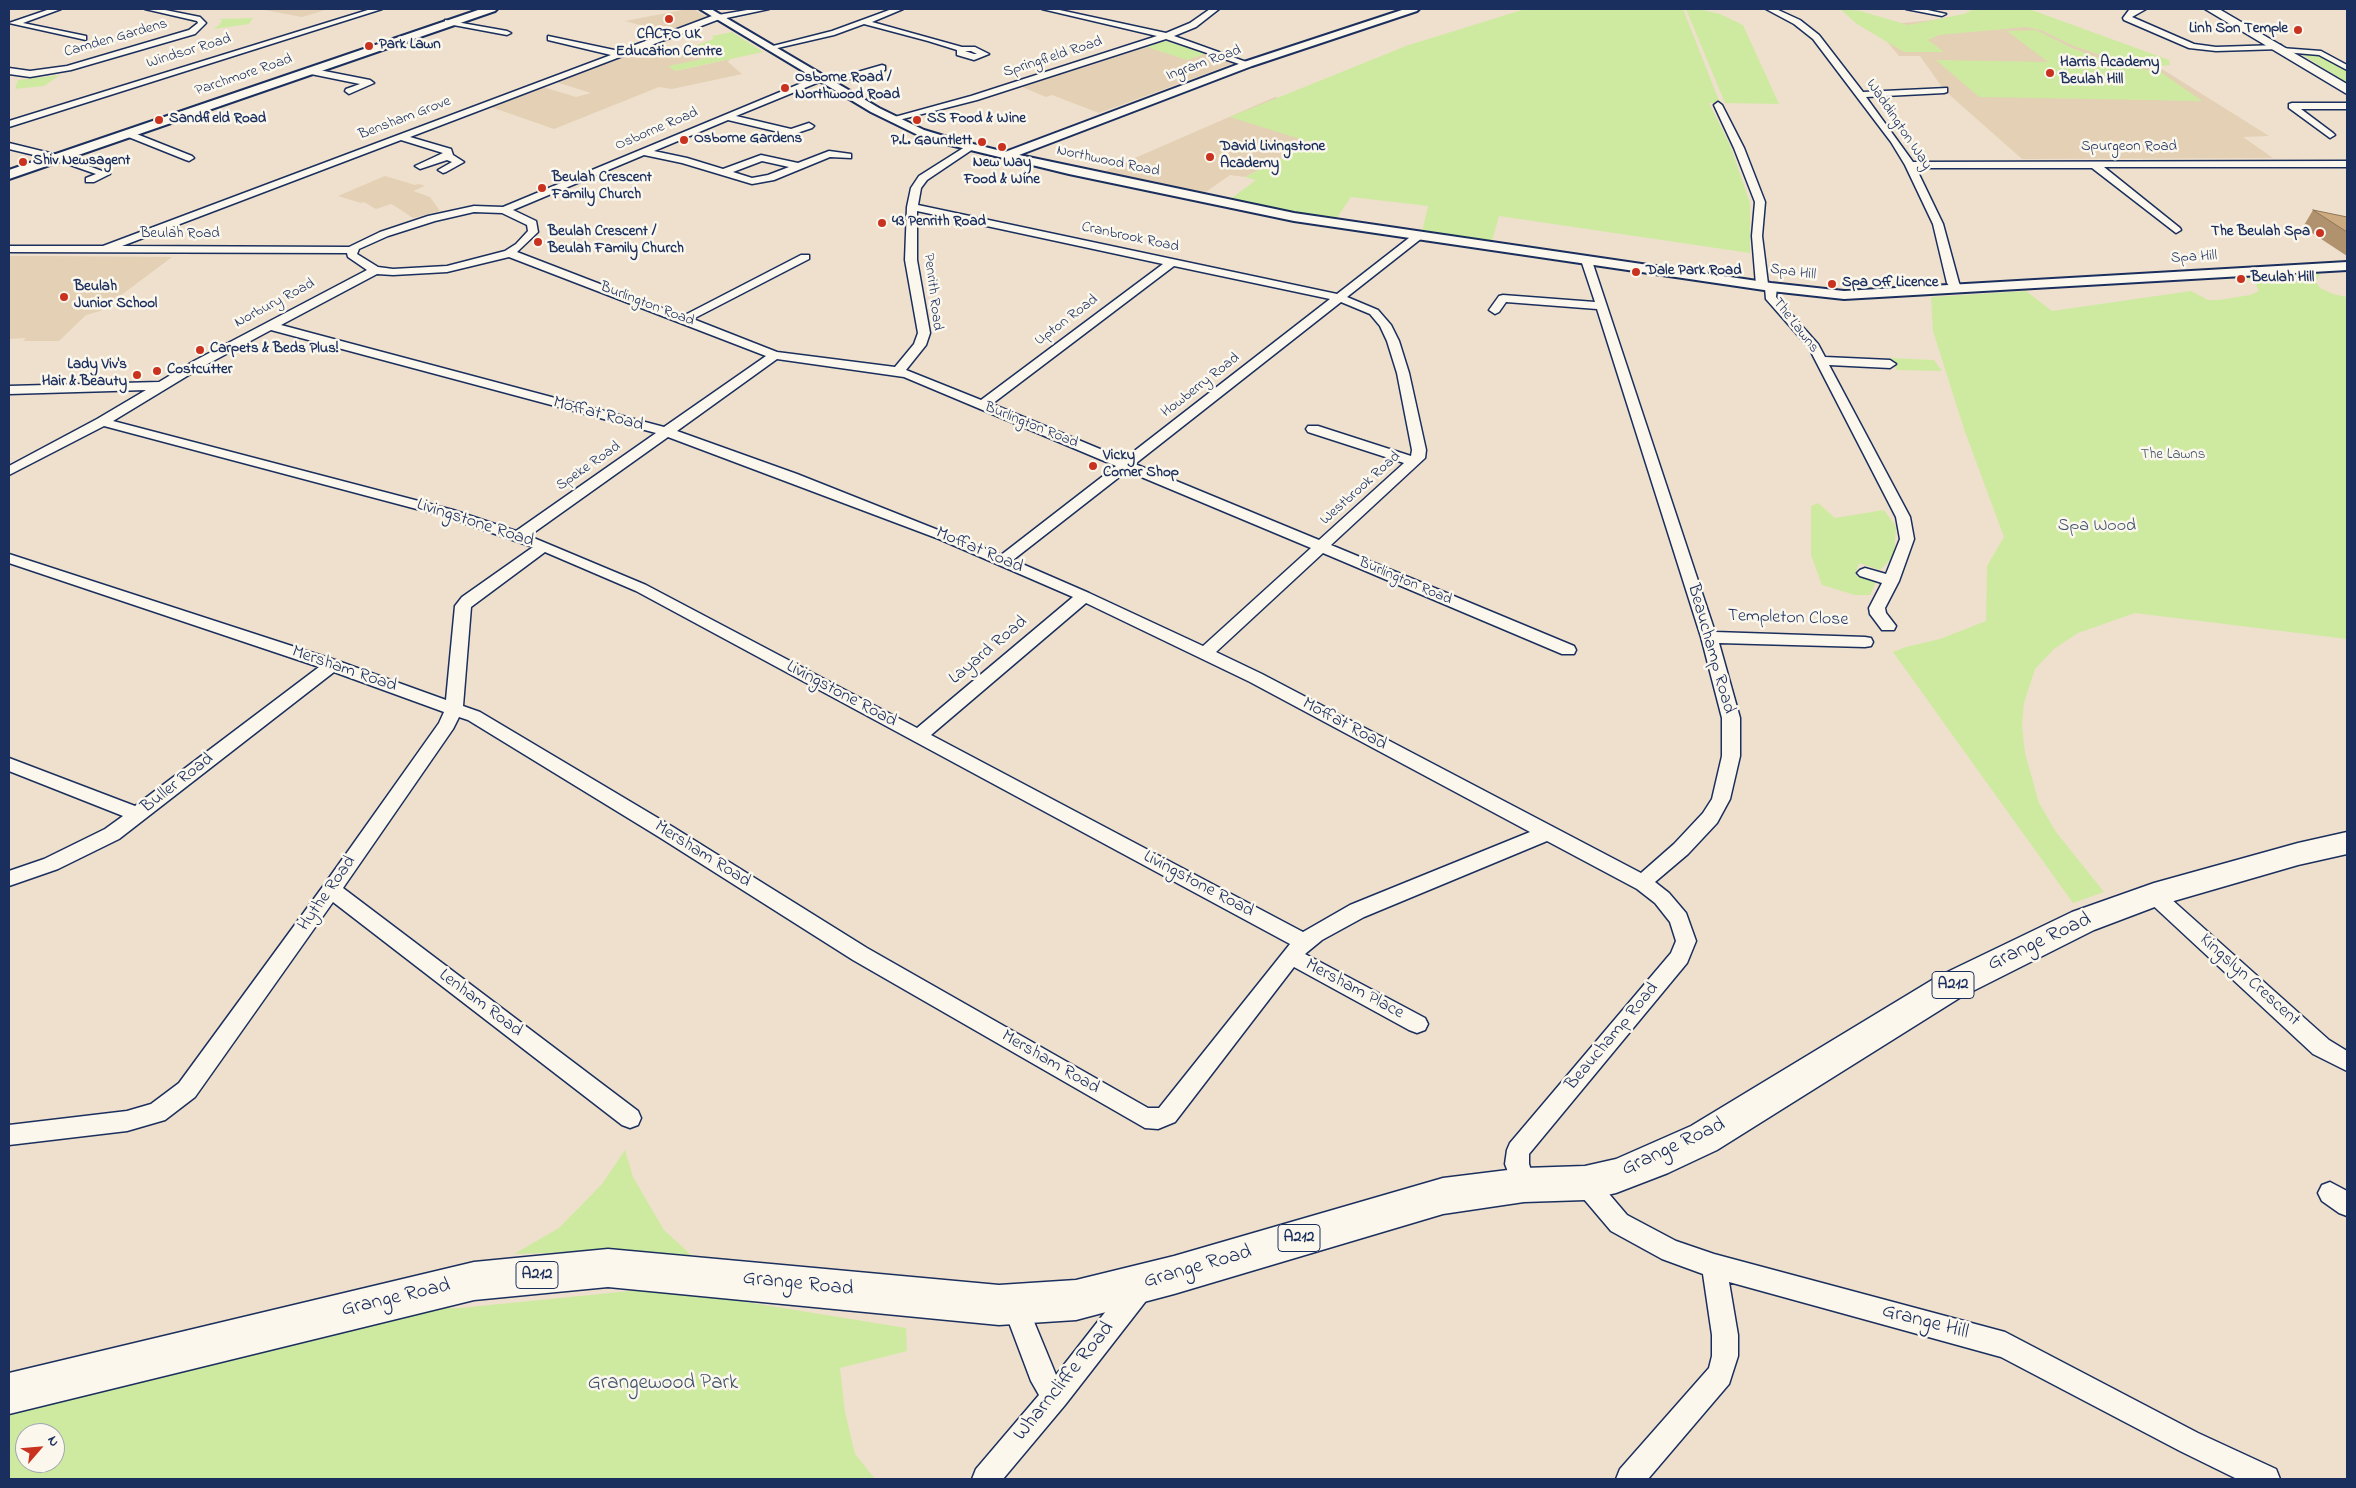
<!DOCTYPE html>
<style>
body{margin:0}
#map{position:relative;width:2356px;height:1488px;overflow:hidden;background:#eee0cc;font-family:"Indie Flower",sans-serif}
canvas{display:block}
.frame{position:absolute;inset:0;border:10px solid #1b2f5e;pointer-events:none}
.north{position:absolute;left:15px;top:1423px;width:50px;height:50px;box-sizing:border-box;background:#fbf7ec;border:1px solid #a1a7b3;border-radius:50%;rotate:63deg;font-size:14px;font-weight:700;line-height:20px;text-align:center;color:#1b2f5e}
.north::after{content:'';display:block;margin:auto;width:18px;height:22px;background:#c8321e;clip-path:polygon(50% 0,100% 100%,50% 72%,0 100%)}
</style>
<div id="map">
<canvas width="2356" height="1488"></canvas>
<div class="frame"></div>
<div class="north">N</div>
</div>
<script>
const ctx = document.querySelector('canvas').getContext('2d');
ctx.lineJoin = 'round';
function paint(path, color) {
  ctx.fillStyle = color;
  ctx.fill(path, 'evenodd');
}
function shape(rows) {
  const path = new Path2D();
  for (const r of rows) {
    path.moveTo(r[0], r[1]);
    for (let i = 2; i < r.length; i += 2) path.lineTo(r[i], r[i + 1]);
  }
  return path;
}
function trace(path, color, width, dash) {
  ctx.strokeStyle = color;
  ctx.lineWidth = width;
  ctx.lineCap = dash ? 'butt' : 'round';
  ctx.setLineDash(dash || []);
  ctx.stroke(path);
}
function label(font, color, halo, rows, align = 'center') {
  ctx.font = font + ' "Indie Flower",sans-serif';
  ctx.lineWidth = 5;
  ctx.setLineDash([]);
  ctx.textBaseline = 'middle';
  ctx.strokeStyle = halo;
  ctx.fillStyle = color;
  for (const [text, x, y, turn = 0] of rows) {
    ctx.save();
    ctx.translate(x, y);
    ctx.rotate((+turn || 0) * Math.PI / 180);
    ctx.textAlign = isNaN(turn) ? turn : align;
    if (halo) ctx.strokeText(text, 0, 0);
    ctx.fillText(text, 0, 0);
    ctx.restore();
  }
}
paint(shape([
 [259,9,329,9,302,17],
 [688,9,693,9,707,17,667,32,625,21],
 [2030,10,2138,54,2269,136,2243,137,2273,158,2022,159,1944,90,1920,56,1899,56,1874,26],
 [1166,40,1235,63,1099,113,1052,95,1046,97,1020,86],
 [646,48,672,54,689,48,703,58,675,71,730,59,728,62,742,74,672,89,659,87,554,129,491,107,543,87,576,97,591,93,556,82],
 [1275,97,1359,119,1245,177,1230,175,1203,194,1103,172],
 [385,176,415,185,419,184,425,186,413,191,430,197,440,211,413,218,395,206,391,204,376,209,364,202,361,203,338,196],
 [9,256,48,256,172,257,100,311,86,315,59,341,23,341,26,338,9,339]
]), '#e4d0b5');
paint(shape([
 [1525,9,1683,9,1720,103,1709,103,1730,145,1750,203,1750,253,1499,216,1492,241,1422,232,1428,206,1351,197,1336,219,1229,200,1256,180,1245,177,1313,143,1230,117,1406,46],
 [1686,9,1698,9,1720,14,1743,25,1779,104,1725,103],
 [1840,9,1860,11,1908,25,1964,14,1974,9,2029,9,2169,60,2170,65,2147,68,2112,59,2074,46,2041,30,2026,27,1939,35,1928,40,1944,52,1904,52,1857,24],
 [253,18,249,24,214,29,220,24,222,20,218,19],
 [2036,30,2072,48,2107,61,2147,70,2158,70,2202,101,1979,97,1936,60,2048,62,2007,31],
 [732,32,763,52,675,71,668,66,703,59,689,48,711,40,714,38,712,36],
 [1166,41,1205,54,1187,60,1147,47],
 [2298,52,2322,56,2347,71,2347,83],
 [60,75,44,86,15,89,18,80],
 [2306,274,2320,274,2316,282,2320,288,2333,294,2347,297,2347,639,2135,613,2078,633,2054,649,2035,669,2024,703,2022,726,2025,753,2039,803,2056,832,2104,892,2073,903,1893,652,1906,647,1940,639,1986,621,1987,566,2004,537,1964,429,1933,331,1931,297,2026,291,2052,311,2191,291,2208,300,2219,300,2250,295,2259,291,2255,283,2245,277],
 [1890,358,1934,360,1942,371,1897,370],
 [1818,503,1835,518,1884,510,1896,527,1894,555,1880,570,1859,563,1855,575,1876,582,1870,595,1855,595,1822,585,1811,555,1811,506],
 [625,1150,633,1177,664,1230,701,1264,611,1251,514,1254,559,1228,602,1184],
 [660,1288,906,1328,907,1351,840,1368,845,1412,855,1454,875,1479,9,1479,9,1407,332,1318,408,1308,460,1308],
 [25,1433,55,1433,55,1463,25,1463]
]), '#ceeaa0');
const minor = shape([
 [50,9,61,9,23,23,86,36,86,40,9,23,50,9],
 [145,9,160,9,200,17,206,23,195,34,71,70,30,77,9,74,9,68,30,71,67,66,189,30,198,23,197,21,145,9],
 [371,9,382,9,9,127,9,121,371,9],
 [753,9,769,9,717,20,410,137,451,149,453,155,464,162,446,172,443,173,438,170,452,162,447,160,420,169,415,166,443,153,401,140,122,246,349,247,380,232,428,216,474,206,503,207,821,75,824,76,824,80,736,116,791,129,809,123,814,126,812,128,791,135,728,120,654,151,687,158,723,169,761,155,798,163,829,151,851,154,851,158,830,157,774,180,752,184,682,163,644,155,513,210,536,221,538,232,517,252,683,316,801,255,809,255,809,259,693,319,777,352,895,367,914,344,918,333,905,260,907,207,911,188,919,176,968,145,976,147,927,180,921,188,918,205,1337,294,1414,234,1422,234,1422,238,1347,297,1378,310,1391,325,1399,341,1409,373,1426,450,1425,458,1331,545,1574,646,1576,650,1574,654,1562,654,1323,553,1216,652,1262,674,1641,873,1674,844,1703,813,1712,799,1722,756,1722,718,1701,637,1597,309,1506,302,1499,312,1495,314,1489,310,1499,296,1503,295,1595,302,1581,260,1583,258,1591,258,1715,632,1865,637,1871,638,1873,642,1871,646,1865,647,1719,643,1740,718,1740,756,1730,799,1717,823,1688,854,1655,882,1669,893,1686,913,1696,941,1687,963,1529,1154,1529,1164,1536,1185,1532,1193,1524,1196,1516,1193,1505,1164,1507,1150,1510,1143,1671,953,1676,941,1670,922,1655,903,1637,889,1547,841,1364,917,1322,940,1305,954,1425,1018,1428,1024,1425,1030,1417,1033,1409,1030,1294,967,1175,1122,1158,1129,1145,1128,853,960,659,837,468,720,459,717,453,729,343,888,638,1111,641,1118,638,1125,630,1128,622,1125,333,902,195,1097,165,1120,127,1131,9,1145,9,1125,127,1111,151,1104,179,1083,324,885,439,723,444,712,334,672,119,839,58,869,9,886,9,871,44,859,105,829,123,816,9,771,9,758,135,806,319,667,9,563,9,554,338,661,446,700,455,606,462,597,533,547,443,516,104,426,9,475,9,466,97,419,146,390,9,394,9,386,159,382,194,361,367,270,348,257,347,253,9,252,9,246,103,246,611,55,548,40,548,36,619,51,712,16,753,9],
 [762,161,789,167,768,175,752,178,733,172,762,161],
 [917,211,1163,264,981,400,906,370,926,345,930,333,917,260,917,211],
 [474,212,502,213,527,225,528,231,516,244,505,251,447,266,393,269,378,267,357,254,359,249,388,236,435,221,474,212],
 [509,257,766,356,664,427,281,325,377,274,393,275,447,272,509,257],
 [1174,266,1330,299,1124,459,992,404,1174,266],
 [1341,302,1370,314,1380,326,1387,341,1397,373,1412,450,1411,456,1318,426,1308,426,1306,429,1308,432,1404,463,1319,540,1135,464,1341,302],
 [271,330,656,433,516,531,453,510,113,421,202,367,271,330],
 [777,359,904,377,1116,466,1001,555,797,474,677,431,777,359],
 [668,437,939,539,1073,597,917,728,646,585,529,536,668,437],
 [1127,471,1311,548,1203,646,1089,593,1013,560,1127,471],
 [545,552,636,591,1290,944,1159,1108,1148,1108,867,948,673,827,480,712,463,706,471,607,545,552],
 [1086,603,1250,682,1530,832,1350,905,1303,932,931,735,1086,603],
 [892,9,903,9,872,22,962,47,975,47,989,54,974,60,957,55,957,50,928,41,864,24,834,35,769,50,765,48,832,31,892,9],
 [965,51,971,51,977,54,974,54,965,51],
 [1042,9,1055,9,1166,33,1190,23,1210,9,1219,9,1196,27,1174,36,1252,64,1245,66,1166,39,977,100,891,122,891,118,971,96,1157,36,1042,9],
 [1766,9,1776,9,1800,20,1819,35,1863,92,1947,88,1947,92,1944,93,1866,97,1913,162,2347,161,2347,167,2104,167,2180,228,2181,230,2176,233,2092,168,1916,168,1943,224,1959,283,1963,289,1957,292,1953,291,1947,283,1933,224,1905,165,1891,142,1813,39,1794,24,1766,9],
 [1906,9,1923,9,1946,14,1942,16,1906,9],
 [2135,9,2146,9,2132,17,2194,44,2216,47,2278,45,2281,45,2281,48,2321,51,2347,65,2347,70,2319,55,2284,52,2281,52,2281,49,2216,51,2189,48,2124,20,2123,18,2129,10,2135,9],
 [445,20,507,31,511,33,507,35,448,24,445,24,445,20],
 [882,65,885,66,885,70,827,85,823,82,882,65],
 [309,68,370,80,374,83,349,94,345,91,346,89,360,84,306,73,306,69,309,68],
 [1718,102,1722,105,1744,148,1765,202,1762,236,1768,284,1775,285,1777,287,1776,297,1818,344,1825,357,1890,360,1896,364,1890,368,1829,365,1910,517,1914,539,1899,581,1885,608,1886,613,1896,626,1894,630,1882,630,1870,614,1869,608,1882,583,1860,576,1857,573,1860,570,1865,568,1886,574,1900,539,1896,517,1809,348,1766,299,1765,288,1758,287,1756,285,1752,236,1755,202,1734,148,1714,105,1718,102],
 [2292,103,2347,103,2347,109,2301,109,2333,133,2335,135,2330,138,2289,108,2289,104,2292,103],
 [129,131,192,156,194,158,189,161,186,160,126,136,124,134,129,131],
 [9,143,62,156,110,174,94,182,86,182,86,178,96,174,59,161,9,149,9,143],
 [2154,887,2161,890,2329,1040,2347,1051,2347,1071,2313,1054,2147,900,2144,895,2147,890,2154,887],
 [1585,1172,1593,1175,1627,1215,1676,1241,1714,1254,2005,1332,2198,1433,2276,1469,2280,1479,2237,1479,2180,1451,2001,1357,1729,1282,1738,1335,1738,1356,1729,1384,1648,1479,1616,1479,1620,1469,1709,1368,1712,1356,1712,1335,1703,1274,1662,1259,1611,1231,1577,1191,1573,1183,1577,1175,1585,1172],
 [2330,1182,2347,1191,2347,1216,2339,1213,2322,1201,2318,1193,2322,1185,2330,1182],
 [1140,1276,1149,1279,1152,1288,1149,1297,1065,1405,1003,1479,972,1479,976,1469,1039,1395,1031,1381,1002,1304,1005,1295,1014,1292,1023,1295,1056,1375,1131,1279,1140,1276]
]);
const tertiary = shape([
 [700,9,711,9,879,108,924,130,957,140,1005,152,1244,62,1405,9,1419,9,1417,11,1252,66,1019,155,1294,213,1771,283,1844,291,2347,262,2347,270,1844,299,1771,291,1294,221,1069,174,950,145,916,134,871,112,700,9]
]);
const secondary = shape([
 [481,9,497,9,495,11,9,179,9,170,481,9]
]);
const primary = shape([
 [2205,9,2219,9,2347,84,2347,94,2205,9],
 [2347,832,2347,854,2298,865,2160,905,2094,930,1961,997,1717,1150,1668,1173,1616,1193,1585,1200,1524,1202,1443,1214,1174,1294,1076,1320,999,1325,608,1287,474,1300,9,1414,9,1373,474,1262,608,1249,999,1285,1076,1280,1174,1256,1443,1178,1524,1168,1585,1166,1616,1159,1691,1126,1937,977,2072,912,2154,883,2298,843,2347,832]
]);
trace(minor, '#1b2f5e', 3);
trace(tertiary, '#1b2f5e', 4);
trace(secondary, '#1b2f5e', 4);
trace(primary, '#1b2f5e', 3);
paint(minor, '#fbf7ec');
paint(tertiary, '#fbf7ec');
paint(secondary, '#fbf7ec');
paint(primary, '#fbf7ec');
paint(shape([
 [2313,210,2347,217,2347,256,2303,227]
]), '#b1926e');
const building = shape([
 [2313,210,2347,217,2347,232,2313,210]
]);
paint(building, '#ceaa80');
trace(building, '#90775a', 1);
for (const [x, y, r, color] of [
 [669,19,5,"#c8321e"],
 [2298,30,5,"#c8321e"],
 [369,46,5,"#c8321e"],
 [2050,73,5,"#c8321e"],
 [785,88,5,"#c8321e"],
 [159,120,5,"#c8321e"],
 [917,120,5,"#c8321e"],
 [684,140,5,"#c8321e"],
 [982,142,5,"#c8321e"],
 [1002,147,5,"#c8321e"],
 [1210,157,5,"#c8321e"],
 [23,162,5,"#c8321e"],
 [542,188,5,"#c8321e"],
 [882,223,5,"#c8321e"],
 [2320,233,5,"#c8321e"],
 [538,242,5,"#c8321e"],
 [1636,272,5,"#c8321e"],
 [2241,279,5,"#c8321e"],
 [1832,284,5,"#c8321e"],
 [64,297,5,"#c8321e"],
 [200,350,5,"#c8321e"],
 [157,371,5,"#c8321e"],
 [137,375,5,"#c8321e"],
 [1093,466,5,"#c8321e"]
]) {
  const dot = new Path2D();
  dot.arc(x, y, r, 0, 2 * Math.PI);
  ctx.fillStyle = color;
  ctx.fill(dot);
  trace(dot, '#fbf7ec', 2);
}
label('bold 15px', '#1b2f5e', '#fbf7ec', [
 ["Linh Son Temple",2288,30,"right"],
 ["CACFO UK",669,36,"center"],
 ["Education Centre",669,53,"center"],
 ["Park Lawn",379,46],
 ["Harris Academy",2060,64],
 ["Beulah Hill",2060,81],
 ["Osborne Road /",795,79],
 ["Northwood Road",795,96],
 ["Sandfield Road",169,120],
 ["SS Food & Wine",927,120],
 ["Osborne Gardens",694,140],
 ["P.L. Gauntlett",972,142,"right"],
 ["David Livingstone",1220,148],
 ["Academy",1220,165],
 ["Shiv Newsagent",33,162],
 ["New Way",1002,164,"center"],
 ["Food & Wine",1002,181,"center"],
 ["Beulah Crescent",552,179],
 ["Family Church",552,196],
 ["43 Penrith Road",892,223],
 ["Beulah Crescent /",548,233],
 ["Beulah Family Church",548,250],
 ["The Beulah Spa",2310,233,"right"],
 ["Dale Park Road",1646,272],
 ["Beulah Hill",2251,279],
 ["Spa Off Licence",1842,284],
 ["Beulah",74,288],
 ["Junior School",74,305],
 ["Carpets & Beds Plus!",210,350],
 ["Lady Viv's",127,366,"right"],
 ["Hair & Beauty",127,383,"right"],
 ["Costcutter",167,371],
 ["Vicky",1103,457],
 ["Corner Shop",1103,474]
], 'left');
label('15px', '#1b2f5e', '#fbf7ec', [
 ["Camden Gardens",116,39,-16],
 ["Windsor Road",189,52,-17],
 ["Springfield Road",1053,58,-18],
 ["Ingram Road",1204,64,-20],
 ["Parchmore Road",244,76,-19],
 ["Bensham Grove",405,119,-21],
 ["Waddington Way",1898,125,56],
 ["Osborne Road",657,130,-23],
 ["Spurgeon Road",2129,148],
 ["Northwood Road",1108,162,12],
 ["Beulah Road",180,235],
 ["Cranbrook Road",1130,238,12],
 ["Spa Hill",2194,258,-3],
 ["Spa Hill",1793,273,8],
 ["Penrith Road",932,292,83],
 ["Norbury Road",275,304,-28],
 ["Burlington Road",647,305,21],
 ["Upton Road",1067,321,-37],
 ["The Lawns",1795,326,52],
 ["Howberry Road",1201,386,-38],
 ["Burlington Road",1031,426,22],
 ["Speke Road",589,467,-35],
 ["Westbrook Road",1361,489,-42],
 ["Burlington Road",1405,582,23]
]);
label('15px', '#3f546b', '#fbf7ec', [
 ["The Lawns",2173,456]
]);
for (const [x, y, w] of [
 [1953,985,42],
 [1299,1238,42],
 [537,1275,42]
]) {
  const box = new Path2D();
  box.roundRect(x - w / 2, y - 13.5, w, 27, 4);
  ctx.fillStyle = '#fbf7ec';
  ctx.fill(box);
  trace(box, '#1b2f5e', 1);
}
label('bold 16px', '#1b2f5e', null, [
 ["A212",1953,985],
 ["A212",1299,1238],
 ["A212",537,1275]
]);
label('18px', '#1b2f5e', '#fbf7ec', [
 ["Moffat Road",598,415,15],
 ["Livingstone Road",475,524,18],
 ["Moffat Road",979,551,23],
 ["Templeton Close",1788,619,2],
 ["Beauchamp Road",1710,649,74],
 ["Layard Road",989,651,-40],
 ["Mersham Road",344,670,19],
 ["Livingstone Road",841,695,28],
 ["Moffat Road",1344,725,28],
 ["Buller Road",178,784,-38],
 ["Mersham Road",702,855,32],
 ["Livingstone Road",1198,885,28],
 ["Hythe Road",328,894,-55],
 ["Kingslyn Crescent",2249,981,42],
 ["Mersham Place",1354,990,28],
 ["Lenham Road",480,1004,37],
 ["Beauchamp Road",1613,1037,-50],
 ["Mersham Road",1050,1063,30]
]);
label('18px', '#3f546b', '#fbf7ec', [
 ["Spa Wood",2097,527]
]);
label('21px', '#1b2f5e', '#fbf7ec', [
 ["Grange Road",2040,943,-25],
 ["Grange Road",1674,1148,-25],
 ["Grange Road",1198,1268,-16],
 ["Grange Road",798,1285,6],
 ["Grange Road",396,1299,-13],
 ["Grange Hill",1925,1323,15],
 ["Wharncliffe Road",1065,1382,-51]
]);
label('21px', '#3f546b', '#fbf7ec', [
 ["Grangewood Park",663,1385]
]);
</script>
